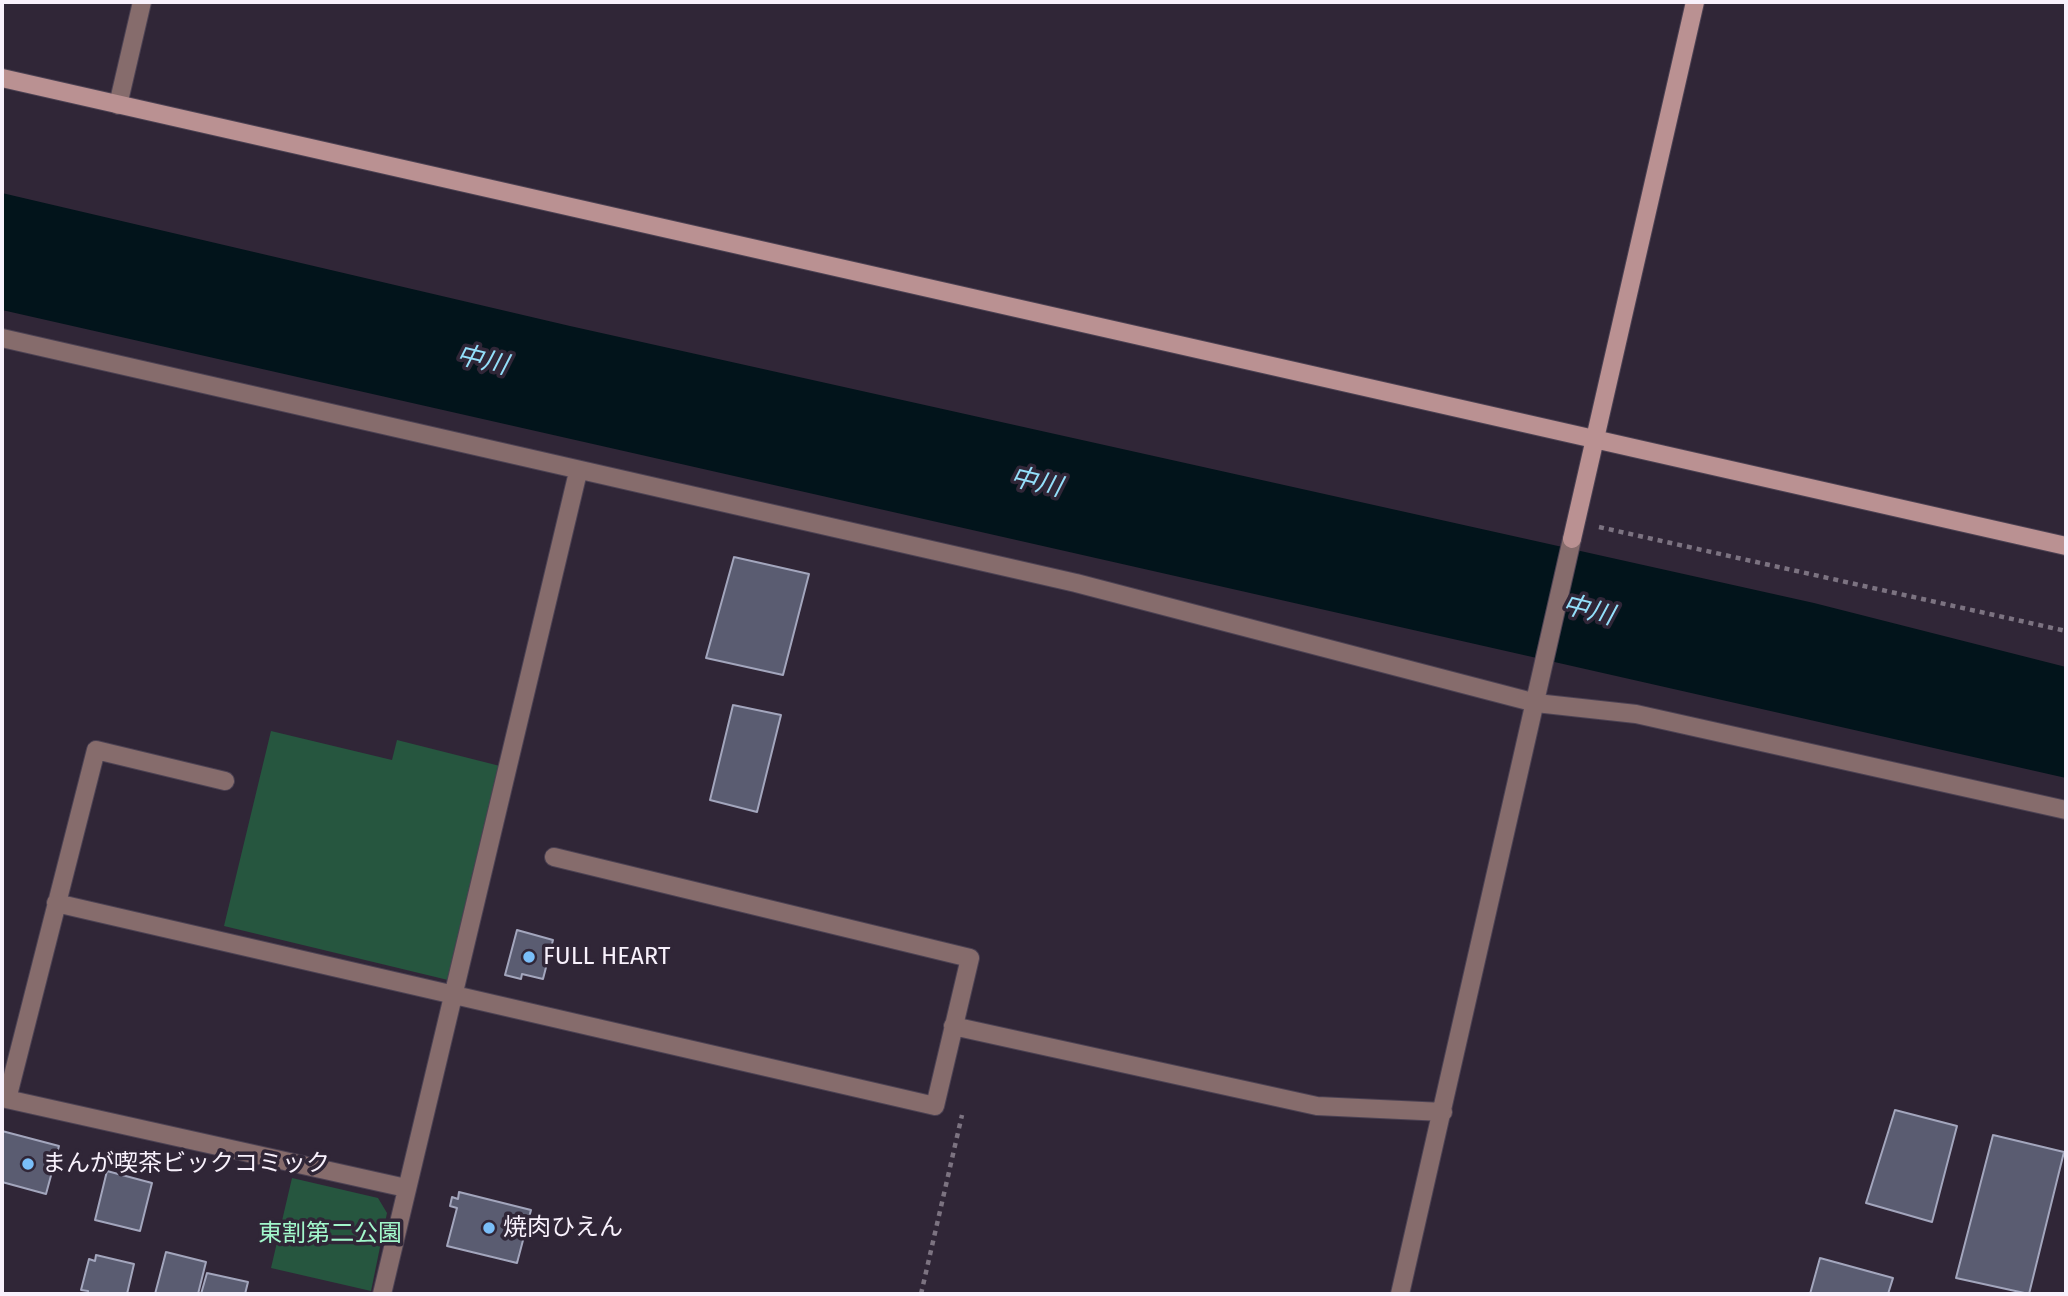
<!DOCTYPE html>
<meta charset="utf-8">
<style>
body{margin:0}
#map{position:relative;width:2068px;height:1296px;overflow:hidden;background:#302637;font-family:"Fira Sans",sans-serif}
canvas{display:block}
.frame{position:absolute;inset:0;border:4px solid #f8f1fc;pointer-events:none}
</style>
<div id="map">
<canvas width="2068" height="1296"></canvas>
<div class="frame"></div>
</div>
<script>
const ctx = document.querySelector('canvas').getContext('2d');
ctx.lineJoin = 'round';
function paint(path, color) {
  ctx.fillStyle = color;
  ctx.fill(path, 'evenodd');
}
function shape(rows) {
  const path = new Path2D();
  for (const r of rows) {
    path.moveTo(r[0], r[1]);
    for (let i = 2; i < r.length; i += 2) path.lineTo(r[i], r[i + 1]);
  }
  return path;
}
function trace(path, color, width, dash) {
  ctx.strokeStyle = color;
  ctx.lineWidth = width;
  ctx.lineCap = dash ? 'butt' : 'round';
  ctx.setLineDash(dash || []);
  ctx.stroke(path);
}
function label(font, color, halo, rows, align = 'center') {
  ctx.font = font + ' "Fira Sans","Noto Sans JP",sans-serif';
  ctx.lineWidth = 7;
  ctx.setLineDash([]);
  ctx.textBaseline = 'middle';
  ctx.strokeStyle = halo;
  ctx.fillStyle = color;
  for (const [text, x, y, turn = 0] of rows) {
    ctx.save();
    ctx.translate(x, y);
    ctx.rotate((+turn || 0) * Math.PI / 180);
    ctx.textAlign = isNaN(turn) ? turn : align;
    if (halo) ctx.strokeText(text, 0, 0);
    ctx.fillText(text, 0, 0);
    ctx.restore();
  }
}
paint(shape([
 [271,731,392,760,397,740,500,766,448,980,224,926],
 [292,1178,378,1198,387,1213,371,1291,271,1268]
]), '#26563f');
paint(shape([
 [2,193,570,326,1814,603,2066,667,2066,778,2,310]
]), '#02141b');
const building = shape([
 [734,557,809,574,783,675,706,658,734,557],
 [733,705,781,715,757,812,710,800,733,705],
 [517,930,553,940,543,979,522,974,521,979,505,975,517,930],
 [1895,1110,1957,1126,1932,1222,1866,1203,1895,1110],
 [2,1131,59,1146,46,1194,2,1182,2,1131],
 [1993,1135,2064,1152,2029,1294,1956,1278,1993,1135],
 [107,1171,152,1183,140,1231,95,1220,107,1171],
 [459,1192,531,1210,517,1263,447,1246,457,1208,450,1206,452,1197,458,1199,459,1192],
 [166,1252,206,1262,198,1294,155,1294,166,1252],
 [96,1255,134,1264,127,1294,88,1294,88,1291,81,1290,89,1259,95,1261,96,1255],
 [1820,1258,1893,1278,1888,1294,1810,1294,1820,1258],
 [207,1273,248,1282,245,1294,201,1294,207,1273]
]);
paint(building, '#5a5c71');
trace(building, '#a3a6bd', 2);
const street = shape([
 [118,105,142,2],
 [2,338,1076,583,1536,703,1636,714,2066,810],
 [56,903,935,1106,970,958,554,857],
 [953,1026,1317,1106,1443,1112],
 [2,1098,406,1188],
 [7,1099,96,750,225,781],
 [382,1294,578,472],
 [1400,1294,1572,539]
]);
const secondary = shape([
 [2,78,2066,546],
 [1572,539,1695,2]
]);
trace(street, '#4c4253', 20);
trace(secondary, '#4c4253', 20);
trace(shape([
 [1599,527,2066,631],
 [921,1294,962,1115]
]), '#7c7381', 4.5, [5, 5]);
trace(street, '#866c6c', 18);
trace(secondary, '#ba9192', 18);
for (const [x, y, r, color] of [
 [529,957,7,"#7abef8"],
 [28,1164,7,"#7abef8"],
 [489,1228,7,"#7abef8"]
]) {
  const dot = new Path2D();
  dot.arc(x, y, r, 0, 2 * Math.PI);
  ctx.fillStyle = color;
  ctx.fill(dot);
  trace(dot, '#302637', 2.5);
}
label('24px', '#f8f1fc', '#302637', [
 ["FULL HEART",543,957],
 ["まんが喫茶ビックコミック",42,1164],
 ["焼肉ひえん",503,1228]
], 'left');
label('24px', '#a2f7cb', '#302637', [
 ["東割第二公園",330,1234]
]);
label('italic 26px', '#94dffa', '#302637', [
 ["中川",482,361,13],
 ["中川",1036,483,13],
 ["中川",1588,611,14]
]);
</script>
